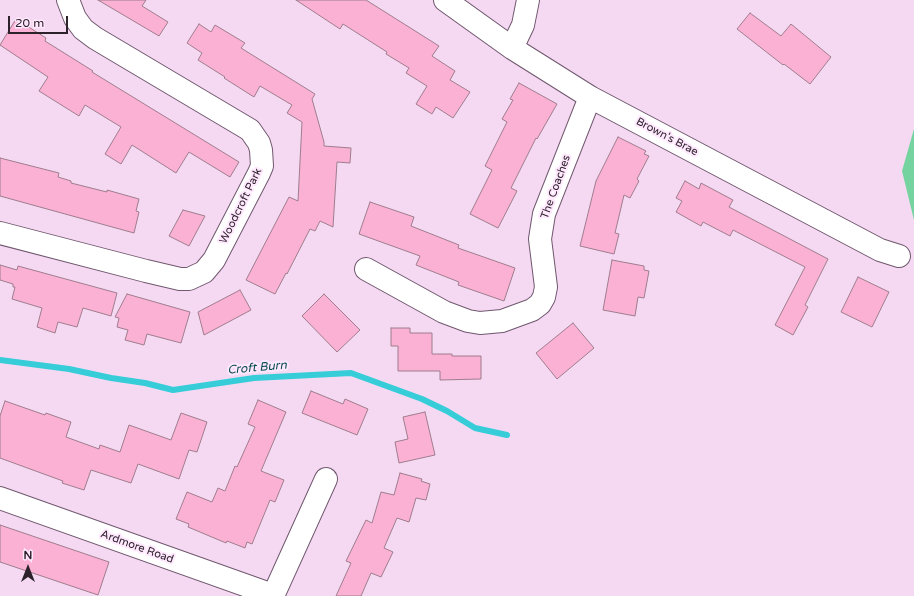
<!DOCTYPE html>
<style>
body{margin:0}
#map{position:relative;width:914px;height:596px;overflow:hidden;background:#f5d9f3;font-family:"Varela Round",sans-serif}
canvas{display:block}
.north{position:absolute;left:8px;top:548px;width:40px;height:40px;-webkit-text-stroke:3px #ffe8fd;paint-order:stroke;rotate:0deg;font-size:11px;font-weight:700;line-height:16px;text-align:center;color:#2d222c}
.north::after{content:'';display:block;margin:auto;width:14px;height:18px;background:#2d222c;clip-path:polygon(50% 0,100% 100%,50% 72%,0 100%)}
.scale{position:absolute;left:8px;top:16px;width:60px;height:18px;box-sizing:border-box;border:2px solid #2d222c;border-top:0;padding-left:5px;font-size:12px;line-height:14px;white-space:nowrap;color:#2d222c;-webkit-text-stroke:3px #ffe8fd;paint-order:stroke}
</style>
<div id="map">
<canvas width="914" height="596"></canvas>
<div class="north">N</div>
<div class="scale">20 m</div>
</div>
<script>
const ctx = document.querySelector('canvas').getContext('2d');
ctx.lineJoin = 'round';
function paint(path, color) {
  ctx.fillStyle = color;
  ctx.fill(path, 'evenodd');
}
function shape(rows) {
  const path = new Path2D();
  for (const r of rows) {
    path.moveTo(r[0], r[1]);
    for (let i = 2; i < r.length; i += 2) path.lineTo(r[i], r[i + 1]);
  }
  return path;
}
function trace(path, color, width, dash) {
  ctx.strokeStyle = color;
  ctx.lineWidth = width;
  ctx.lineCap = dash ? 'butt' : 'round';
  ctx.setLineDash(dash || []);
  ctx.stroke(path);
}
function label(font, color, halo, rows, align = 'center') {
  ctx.font = font + ' "Varela Round",sans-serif';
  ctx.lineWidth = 4;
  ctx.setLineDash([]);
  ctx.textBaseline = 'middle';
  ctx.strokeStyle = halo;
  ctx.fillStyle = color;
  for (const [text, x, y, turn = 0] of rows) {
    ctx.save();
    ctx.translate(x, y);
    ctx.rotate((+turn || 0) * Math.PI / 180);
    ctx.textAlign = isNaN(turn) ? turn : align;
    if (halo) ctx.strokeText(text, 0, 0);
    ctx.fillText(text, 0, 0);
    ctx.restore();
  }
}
paint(shape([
 [914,129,914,220,902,171]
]), '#74d39e');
trace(shape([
 [0,360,69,369,111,378,145,383,173,390,254,378,351,373,422,399,447,411,475,428,507,435]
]), '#36cdd9', 6);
const building = shape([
 [98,0,146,0,142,6,168,22,159,36,98,0],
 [296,0,366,0,439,46,432,56,455,71,450,80,470,92,453,118,436,107,432,114,416,104,427,86,406,73,409,68,386,54,387,52,343,24,340,29,296,0],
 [750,13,781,36,791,24,831,57,810,84,784,64,783,65,737,29,750,13],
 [16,19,46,38,45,41,93,71,92,72,239,162,230,177,189,152,176,173,132,145,121,164,105,154,121,127,85,105,79,116,39,91,48,77,0,45,16,19],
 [199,24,211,32,215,25,245,43,241,48,315,94,312,99,324,142,324,146,351,148,350,163,337,162,333,227,320,221,315,231,310,229,287,274,286,273,275,294,246,280,289,197,298,201,302,122,287,113,292,105,260,86,254,97,224,78,225,77,198,60,202,53,187,43,199,24],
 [519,83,557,104,537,139,536,138,511,188,517,191,498,228,470,214,492,170,485,166,507,122,502,119,513,100,510,99,519,83],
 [618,137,646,151,644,154,649,156,637,179,639,181,630,198,624,195,615,233,619,234,614,254,580,246,596,181,618,137],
 [0,158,59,173,58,177,71,181,71,183,107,192,107,190,139,199,136,211,139,212,134,233,0,196,0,158],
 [685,181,699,189,701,183,733,200,729,207,828,259,805,305,808,307,793,335,775,325,805,267,733,230,730,236,703,222,701,226,676,212,682,201,676,198,685,181],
 [370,202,414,217,411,226,459,245,458,248,515,268,504,301,458,285,459,282,416,265,420,256,359,234,370,202],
 [183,210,205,216,189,246,169,236,183,210],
 [612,260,644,266,644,270,649,271,644,298,638,297,635,316,603,310,612,260],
 [0,265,17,270,18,266,117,293,111,316,83,308,77,327,58,322,55,333,37,327,42,308,12,299,15,287,13,287,13,284,0,280,0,265],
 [858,277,889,292,872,327,841,312,858,277],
 [240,290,251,310,204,335,198,312,240,290],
 [127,294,190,312,181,343,147,334,144,345,125,340,128,330,117,327,119,318,115,317,127,294],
 [324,294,360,330,337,352,302,316,324,294],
 [573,323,594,348,557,379,536,353,573,323],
 [391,328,410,328,410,333,432,333,432,354,452,354,452,356,481,356,481,379,440,380,440,371,398,371,398,346,391,346,391,328],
 [311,391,343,404,345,399,368,409,357,435,302,413,311,391],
 [258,400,286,412,261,471,284,480,275,502,270,500,252,544,247,542,245,548,227,541,226,543,188,527,189,524,176,519,187,492,212,502,218,488,225,491,235,466,237,467,255,427,248,424,258,400],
 [5,401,45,415,46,413,71,422,66,437,99,449,100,445,120,452,129,425,171,440,181,413,207,422,197,452,189,450,179,479,138,464,131,483,91,470,84,490,62,483,63,481,0,458,0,416,5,401],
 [425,412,435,455,399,463,395,442,408,439,403,417,425,412],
 [400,473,422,479,421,481,430,484,426,500,416,498,409,522,397,518,384,548,393,552,381,577,371,573,361,596,336,596,351,563,346,561,366,520,372,523,381,492,394,495,400,473],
 [0,525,109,562,98,595,0,562,0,525]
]);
paint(building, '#fbb1d4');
trace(building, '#9e7d8c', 1);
const minor = shape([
 [445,0,512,48,590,97,880,250,899,256],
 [512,48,523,25,528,0],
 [0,233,146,271,180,279,189,279,204,272,214,260,259,173,262,166,261,150,259,143,250,130,95,38,83,29,75,18,68,0],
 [366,269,444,312,468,321,480,323,502,321,532,310,540,304,544,297,546,287,540,239,544,214,590,97],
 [0,498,273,595],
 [273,596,326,479]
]);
trace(minor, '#70586e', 24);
trace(minor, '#fff', 22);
label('11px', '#2d222c', '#ffe8fd', [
 ["Brown's Brae",667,137,28],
 ["The Coaches",556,187,-70],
 ["Woodcroft Park",241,206,-64],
 ["Ardmore Road",137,547,20]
]);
label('italic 12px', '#04484d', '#ffe8fd', [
 ["Croft Burn",257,368,-5]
]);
</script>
